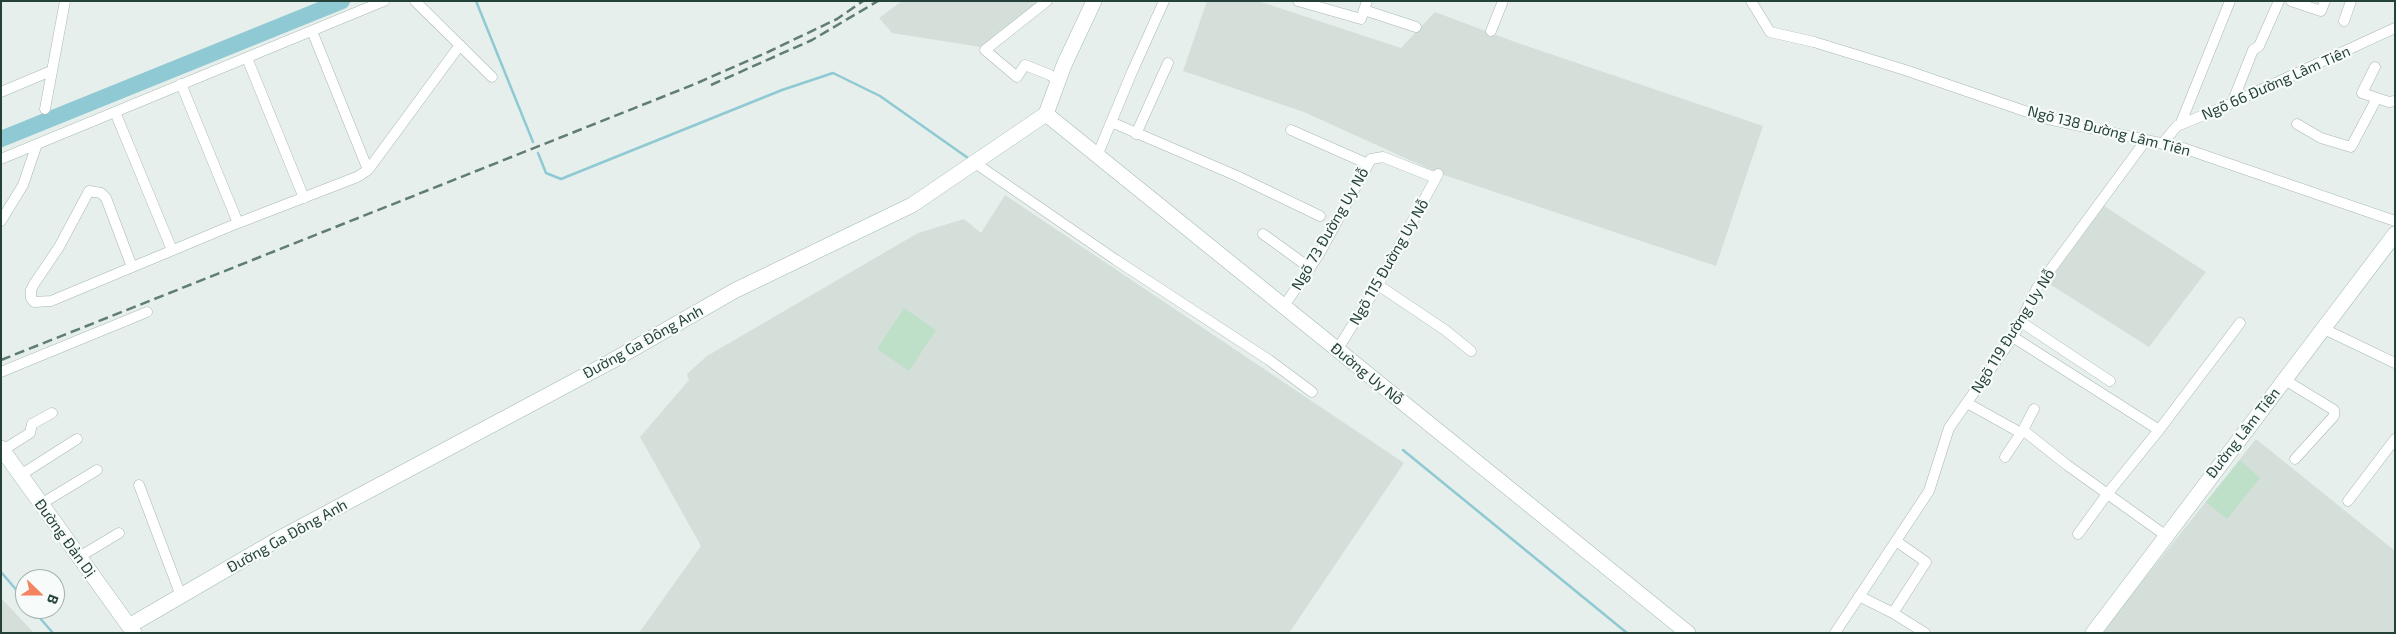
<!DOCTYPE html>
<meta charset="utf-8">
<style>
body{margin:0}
#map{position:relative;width:2396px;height:634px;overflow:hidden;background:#e6efeb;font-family:"Exo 2",sans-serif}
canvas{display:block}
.frame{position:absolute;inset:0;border:2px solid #24423a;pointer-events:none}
.north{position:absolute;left:15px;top:569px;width:50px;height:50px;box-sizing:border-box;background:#f7fbf9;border:1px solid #a3b1ad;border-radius:50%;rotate:112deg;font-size:14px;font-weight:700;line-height:20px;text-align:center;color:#24423a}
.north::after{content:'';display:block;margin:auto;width:18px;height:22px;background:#f4845f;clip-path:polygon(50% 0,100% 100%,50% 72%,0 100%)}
</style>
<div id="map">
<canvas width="2396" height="634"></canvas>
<div class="frame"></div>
<div class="north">B</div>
</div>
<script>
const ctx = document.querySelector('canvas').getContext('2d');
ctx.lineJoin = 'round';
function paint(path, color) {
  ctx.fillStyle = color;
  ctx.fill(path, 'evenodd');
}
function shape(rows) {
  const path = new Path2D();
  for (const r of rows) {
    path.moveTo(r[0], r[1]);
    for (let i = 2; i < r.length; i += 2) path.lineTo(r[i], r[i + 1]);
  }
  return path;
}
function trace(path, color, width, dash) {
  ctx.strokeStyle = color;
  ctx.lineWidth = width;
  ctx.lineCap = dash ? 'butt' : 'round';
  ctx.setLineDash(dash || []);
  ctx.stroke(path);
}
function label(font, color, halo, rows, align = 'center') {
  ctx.font = font + ' "Exo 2",sans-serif';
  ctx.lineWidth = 4.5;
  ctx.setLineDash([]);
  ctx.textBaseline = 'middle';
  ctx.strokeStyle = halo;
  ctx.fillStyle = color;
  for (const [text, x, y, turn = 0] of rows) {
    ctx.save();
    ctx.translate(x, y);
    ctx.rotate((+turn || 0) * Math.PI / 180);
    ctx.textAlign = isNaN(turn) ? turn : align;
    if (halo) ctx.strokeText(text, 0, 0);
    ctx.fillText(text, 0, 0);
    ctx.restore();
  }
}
paint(shape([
 [902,1,1044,1,987,48,892,33,879,18],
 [1207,1,1258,1,1401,48,1435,12,1515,42,1763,126,1716,266,1438,173,1304,112,1183,71],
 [1005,195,1404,463,1289,633,639,633,701,546,640,437,689,380,687,374,707,356,918,233,964,219,981,233],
 [2104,206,2206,272,2149,347,2048,283],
 [2256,439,2395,551,2395,633,2101,633],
 [1,598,34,633,1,633]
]), '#d4dfda');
paint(shape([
 [904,308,936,330,909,371,877,349],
 [2240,460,2260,478,2227,519,2206,502]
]), '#bfe0c8');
trace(shape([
 [476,1,533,142],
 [538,153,546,173,561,179,782,90,833,73,880,96,968,158],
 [1403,450,1627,633],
 [1,572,25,600],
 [32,609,53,633]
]), '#8ec9d4', 2.5);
trace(shape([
 [1,139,342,1]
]), '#8ec9d4', 16);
const street = shape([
 [415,1,492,77],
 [1047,1,985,50,1017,77,1025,65,1050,75,1058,81],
 [1298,1,1361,19,1367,1],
 [1751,1,1770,32,1814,42,1905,70,2048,119,2183,148,2395,221],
 [2291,1,2321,11,2325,1],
 [1364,10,1416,27],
 [2344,21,2351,1],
 [312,31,368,170],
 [1491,31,1503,1],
 [247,58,304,198],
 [2375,67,2362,93,2389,102,2395,101],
 [181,84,238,223],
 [1,92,51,71],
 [2232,103,2253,50,2259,46,2279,1],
 [45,109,65,1],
 [115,112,172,250],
 [1111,122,1237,176,1320,216],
 [2297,124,2321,138,2351,147,2377,98],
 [2180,125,2230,1],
 [1291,130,1368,164],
 [1136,134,1168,63],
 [2162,144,2177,126,2221,108,2395,28],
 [1097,156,1132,72,1164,1],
 [1,159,384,1],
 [975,163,1116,260,1269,360,1312,392],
 [1,221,23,185,37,144],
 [1263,234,1310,268],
 [132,267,106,198,101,193,89,191,59,247,34,284,31,290,31,298,34,302,51,301,238,223,357,177,368,170,460,45],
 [1378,285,1445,330,1471,351],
 [1284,306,1318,256,1371,159,1383,157,1436,178],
 [2021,322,2110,381],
 [2324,329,2395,363],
 [2013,337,2159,430,2108,493,2078,534],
 [1337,350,1378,285,1438,174],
 [1,372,147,312],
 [2285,380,2334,410,2334,416,2295,459],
 [1967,403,2021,433,2023,430,2067,465,2165,535],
 [2023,430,2034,409],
 [2159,430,2240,323],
 [3,450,30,433,32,424,52,413],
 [2005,457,2021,433],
 [19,476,77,439],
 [139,485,181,596],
 [2348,501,2395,439],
 [41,504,97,470],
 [79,557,119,533],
 [1859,596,1893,613,1925,633],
 [1893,613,1926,562,1896,541],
 [1835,633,1929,491,1949,428,2013,337,2037,288,2146,140]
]);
const secondary = shape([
 [1046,114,1688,633],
 [1,448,134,633],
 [129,626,282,537,610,362,734,291,912,205,1046,114,1064,65,1094,1],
 [2093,633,2395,234]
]);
trace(street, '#a8b8b2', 11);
trace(secondary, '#a4bbb3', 16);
trace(street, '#fff', 10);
trace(secondary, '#fff', 15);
trace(shape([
 [711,85,812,40,878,1],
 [1,360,695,84,768,52,837,19,863,1]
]), '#5f7d75', 2.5, [10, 5]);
label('15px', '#24423a', '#f7fbf9', [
 ["Ngõ 66 Đường Lâm Tiên",2276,83,-24],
 ["Ngõ 138 Đường Lâm Tiên",2109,131,14],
 ["Ngõ 73 Đường Uy Nỗ",1330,229,-60],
 ["Ngõ 115 Đường Uy Nỗ",1389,262,-60],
 ["Ngõ 119 Đường Uy Nỗ",2013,331,-58],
 ["Đường Ga Đông Anh",643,342,-29],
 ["Đường Uy Nỗ",1367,374,39],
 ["Đường Lâm Tiên",2243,433,-52],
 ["Đường Ga Đông Anh",287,536,-29],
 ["Đường Đản Dị",65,538,54]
]);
</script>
